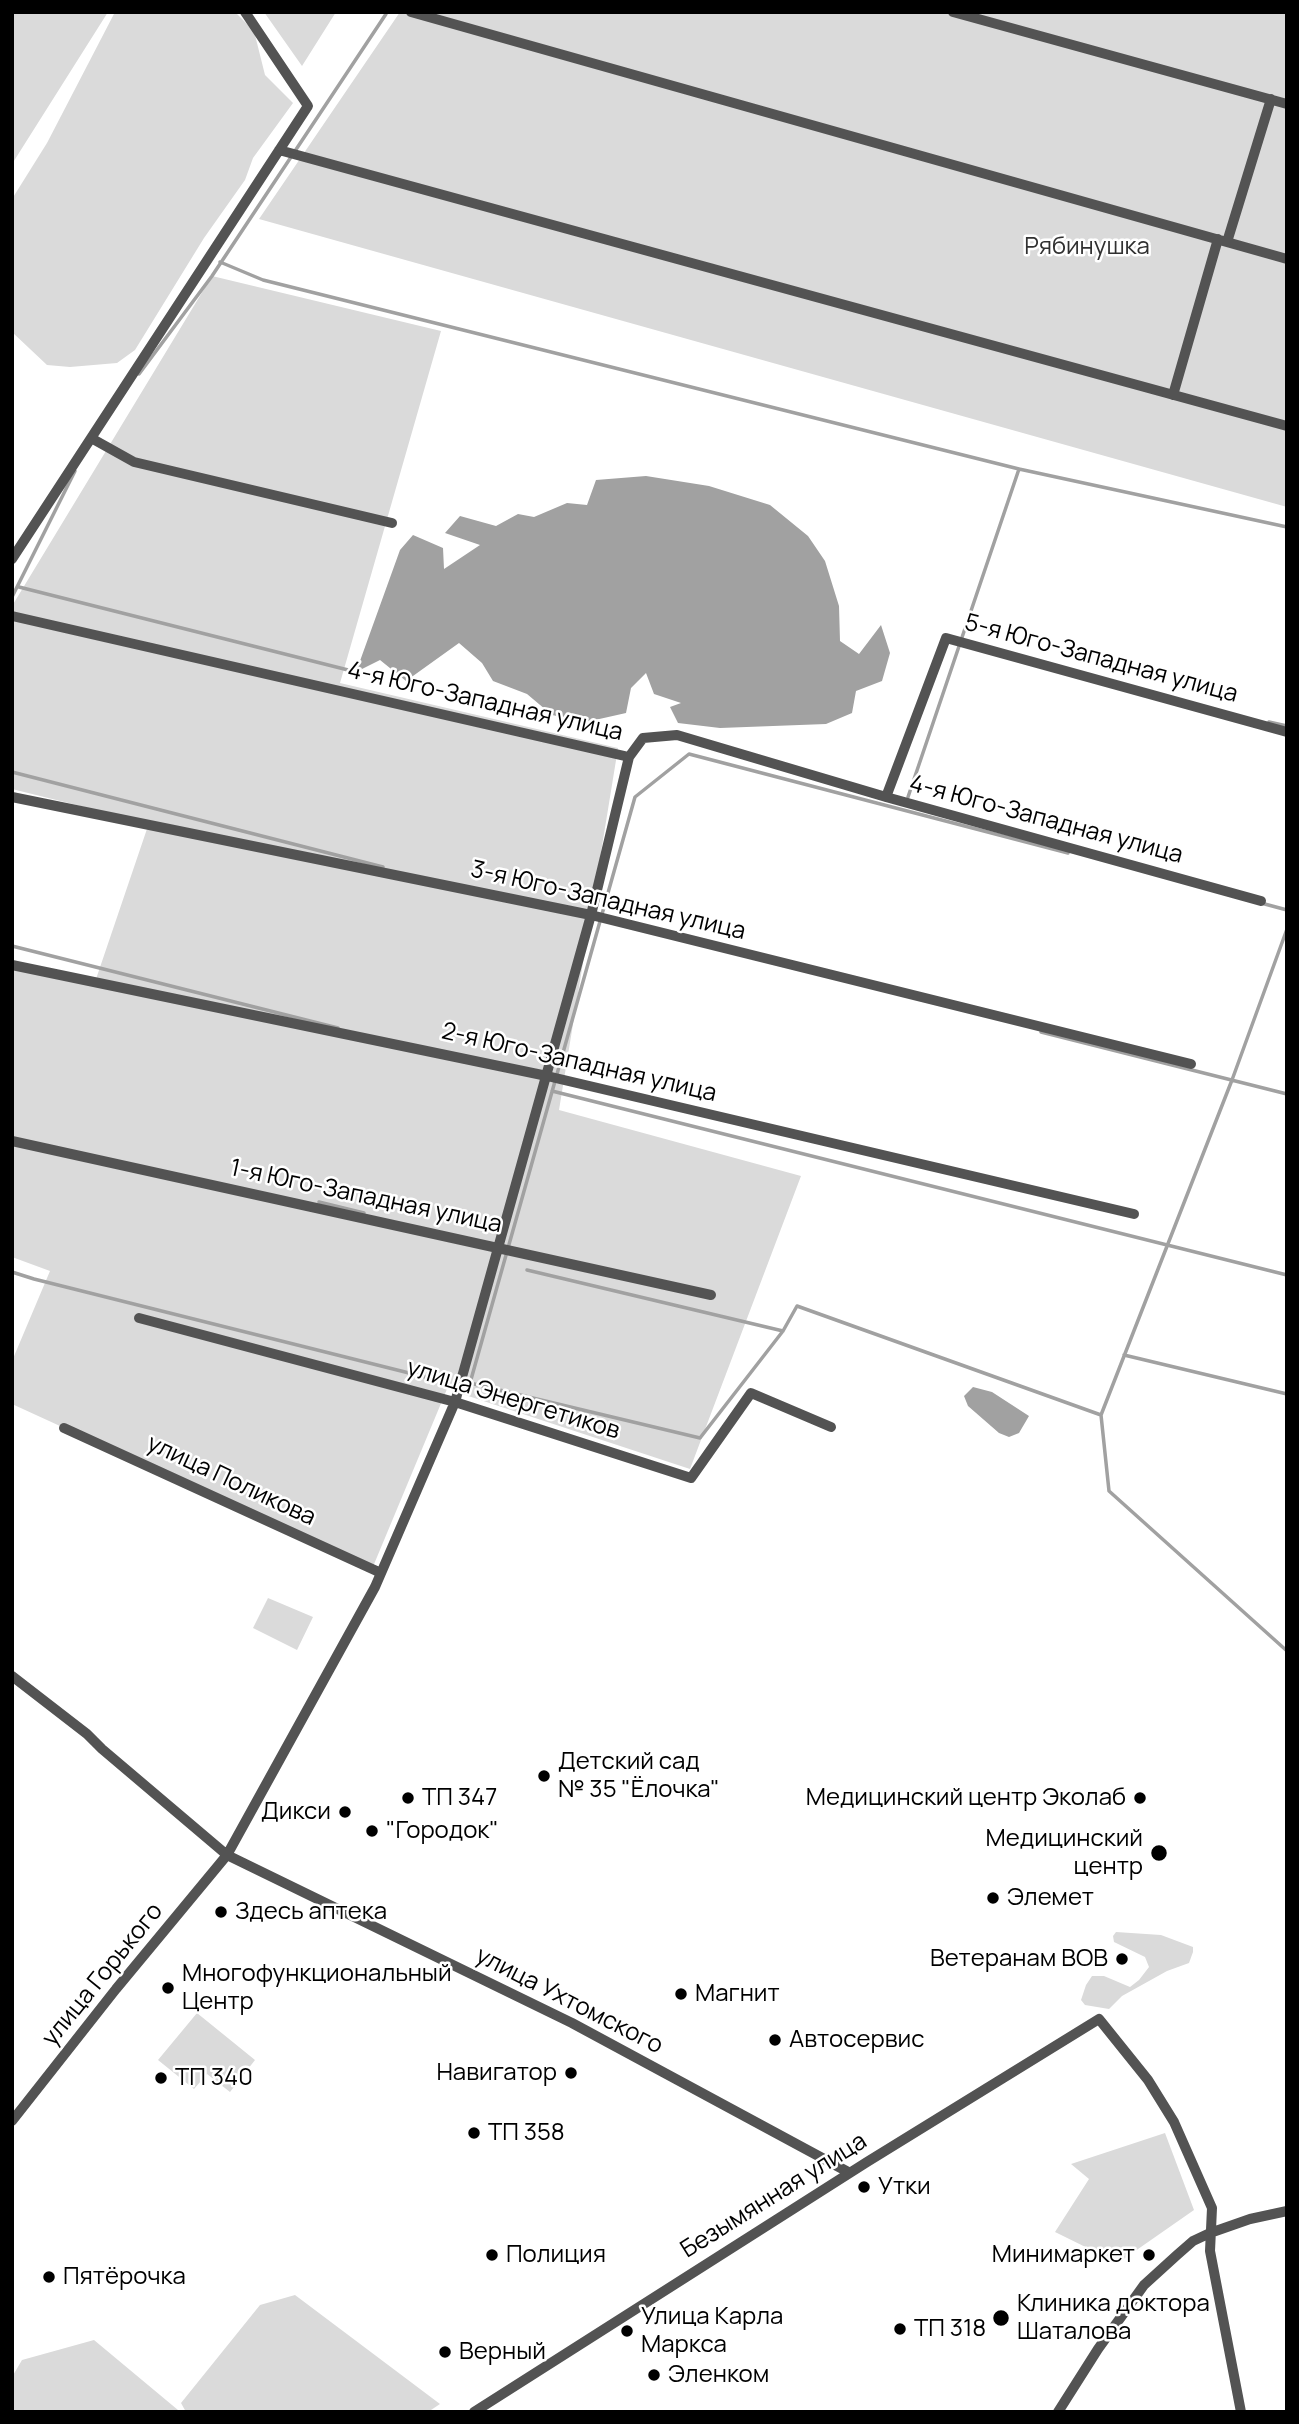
<!DOCTYPE html>
<meta charset="utf-8">
<style>
body{margin:0}
#map{position:relative;width:1299px;height:2424px;overflow:hidden;background:#fff;font-family:Manrope,sans-serif}
canvas{display:block}
.frame{position:absolute;inset:0;border:14px solid #000;pointer-events:none}
</style>
<div id="map">
<canvas width="1299" height="2424"></canvas>
<div class="frame"></div>
</div>
<script>
const ctx = document.querySelector('canvas').getContext('2d');
ctx.lineJoin = 'round';
function paint(path, color) {
  ctx.fillStyle = color;
  ctx.fill(path, 'evenodd');
}
function shape(rows) {
  const path = new Path2D();
  for (const r of rows) {
    path.moveTo(r[0], r[1]);
    for (let i = 2; i < r.length; i += 2) path.lineTo(r[i], r[i + 1]);
  }
  return path;
}
function trace(path, color, width, dash) {
  ctx.strokeStyle = color;
  ctx.lineWidth = width;
  ctx.lineCap = dash ? 'butt' : 'round';
  ctx.setLineDash(dash || []);
  ctx.stroke(path);
}
function label(font, color, halo, rows, align = 'center') {
  ctx.font = font + ' Manrope,sans-serif';
  ctx.lineWidth = 5;
  ctx.setLineDash([]);
  ctx.textBaseline = 'middle';
  ctx.strokeStyle = halo;
  ctx.fillStyle = color;
  for (const [text, x, y, turn = 0] of rows) {
    ctx.save();
    ctx.translate(x, y);
    ctx.rotate((+turn || 0) * Math.PI / 180);
    ctx.textAlign = isNaN(turn) ? turn : align;
    if (halo) ctx.strokeText(text, 0, 0);
    ctx.fillText(text, 0, 0);
    ctx.restore();
  }
}
paint(shape([
 [12,12,108,12,12,164],
 [115,12,235,12,254,31,265,75,293,103,253,158,245,180,204,238,135,350,117,363,70,367,47,365,12,332,12,199,47,143],
 [264,12,336,12,302,66],
 [400,12,1287,12,1287,507,259,219],
 [212,276,441,331,340,683,618,748,559,1110,801,1176,690,1469,447,1389,372,1569,12,1404,12,1361,50,1271,12,1257,12,964,95,982,149,823,12,789,12,606],
 [268,1598,313,1617,297,1650,253,1628],
 [1116,1932,1161,1935,1193,1947,1193,1952,1189,1963,1167,1971,1122,1996,1109,2009,1085,2005,1081,2000,1086,1985,1092,1976,1104,1976,1130,1987,1139,1980,1149,1967,1145,1957,1114,1942,1113,1936],
 [197,2013,255,2060,230,2092,207,2074,194,2089,158,2060],
 [1165,2133,1194,2210,1118,2263,1055,2232,1089,2179,1071,2164],
 [295,2295,440,2404,428,2412,186,2412,181,2403,260,2305],
 [94,2340,178,2410,12,2412,12,2377,22,2360]
]), '#dadada');
paint(shape([
 [646,476,709,486,770,505,808,536,825,561,839,606,840,641,859,654,881,625,890,653,882,681,856,691,852,713,826,724,720,728,678,723,670,707,681,703,654,694,646,673,631,688,626,713,586,722,552,715,527,694,493,681,482,663,459,643,406,681,380,660,356,672,400,550,413,535,443,548,444,569,480,545,445,533,460,516,496,526,518,514,534,517,567,503,587,505,596,480],
 [973,1387,992,1392,1029,1416,1019,1433,1009,1437,999,1433,968,1406,964,1396]
]), '#a1a1a1');
trace(shape([
 [220,262,263,280,1019,469,1287,527],
 [139,374,212,276,386,14],
 [19,587,356,672],
 [12,597,75,471],
 [1269,722,1287,726],
 [12,772,383,867],
 [908,797,1019,469],
 [1068,853,689,754,635,797,470,1383,700,1438,783,1331,797,1306,1101,1415],
 [1261,903,1287,910],
 [1287,929,1232,1080,1101,1415,1109,1491,1287,1651],
 [12,946,338,1028],
 [1041,1032,1287,1094],
 [552,1091,1287,1275],
 [319,1202,364,1213],
 [527,1270,783,1331],
 [12,1272,34,1279,441,1381],
 [1124,1355,1287,1394]
]), '#a1a1a1', 3.5);
trace(shape([
 [411,12,1287,259],
 [953,12,1287,104],
 [279,150,1287,426],
 [1227,242,1271,99],
 [1173,395,1218,239],
 [91,438,134,462,392,523],
 [12,559,308,106,245,12],
 [12,616,629,757,643,738,677,735,886,797,1261,901],
 [12,797,591,915,1191,1064],
 [886,797,946,638,1287,732],
 [12,965,547,1076,1134,1214],
 [12,1141,711,1295],
 [139,1318,455,1402,691,1478,751,1393,831,1427],
 [64,1428,381,1573],
 [12,1676,87,1734,102,1749,227,1855,572,2023,850,2173],
 [12,2121,116,1989,227,1855,375,1587,455,1402,591,915,629,757],
 [474,2412,867,2162,1099,2019,1148,2080,1174,2122,1212,2208,1210,2251,1241,2412],
 [1058,2412,1098,2349,1144,2285,1177,2255,1193,2241,1210,2233,1250,2219,1287,2211]
]), '#535353', 10);
for (const [x, y, r, color] of [
 [544,1776,7,"#000"],
 [408,1798,7,"#000"],
 [1140,1798,7,"#000"],
 [345,1812,7,"#000"],
 [372,1831,7,"#000"],
 [1159,1853,9,"#000"],
 [993,1898,7,"#000"],
 [221,1912,7,"#000"],
 [1122,1959,7,"#000"],
 [168,1988,7,"#000"],
 [681,1994,7,"#000"],
 [775,2040,7,"#000"],
 [571,2073,7,"#000"],
 [161,2078,7,"#000"],
 [474,2133,7,"#000"],
 [864,2187,7,"#000"],
 [492,2255,7,"#000"],
 [1149,2255,7,"#000"],
 [49,2277,7,"#000"],
 [1001,2318,9,"#000"],
 [900,2329,7,"#000"],
 [627,2331,7,"#000"],
 [445,2352,7,"#000"],
 [654,2375,7,"#000"]
]) {
  const dot = new Path2D();
  dot.arc(x, y, r, 0, 2 * Math.PI);
  ctx.fillStyle = color;
  ctx.fill(dot);
  trace(dot, '#fff', 2.5);
}
label('24px', '#313131', '#fff', [
 ["Рябинушка",1087,247]
]);
label('24px', '#000', '#fff', [
 ["5-я Юго-Западная улица",1101,659,15],
 ["4-я Юго-Западная улица",485,702,13],
 ["4-я Юго-Западная улица",1046,820,15],
 ["3-я Юго-Западная улица",608,901,13],
 ["2-я Юго-Западная улица",579,1063,13],
 ["1-я Юго-Западная улица",366,1197,12],
 ["улица Энергетиков",513,1400,17],
 ["улица Поликова",231,1481,25],
 ["улица Горького",103,1975,-51],
 ["улица Ухтомского",569,2001,27],
 ["Безымянная улица",774,2196,-32]
]);
label('24px', '#000', '#fff', [
 ["Детский сад",558,1762],
 ["№ 35 \"Ёлочка\"",558,1790],
 ["ТП 347",422,1798],
 ["Медицинский центр Эколаб",1126,1798,"right"],
 ["Дикси",331,1812,"right"],
 ["\"Городок\"",386,1831],
 ["Медицинский",1143,1839,"right"],
 ["центр",1143,1867,"right"],
 ["Элемет",1007,1898],
 ["Здесь аптека",235,1912],
 ["Ветеранам ВОВ",1108,1959,"right"],
 ["Многофункциональный",182,1974],
 ["Центр",182,2002],
 ["Магнит",695,1994],
 ["Автосервис",789,2040],
 ["Навигатор",557,2073,"right"],
 ["ТП 340",175,2078],
 ["ТП 358",488,2133],
 ["Утки",878,2187],
 ["Полиция",506,2255],
 ["Минимаркет",1135,2255,"right"],
 ["Пятёрочка",63,2277],
 ["Клиника доктора",1017,2304],
 ["Шаталова",1017,2332],
 ["Улица Карла",641,2317],
 ["Маркса",641,2345],
 ["ТП 318",914,2329],
 ["Верный",459,2352],
 ["Эленком",668,2375]
], 'left');
</script>
